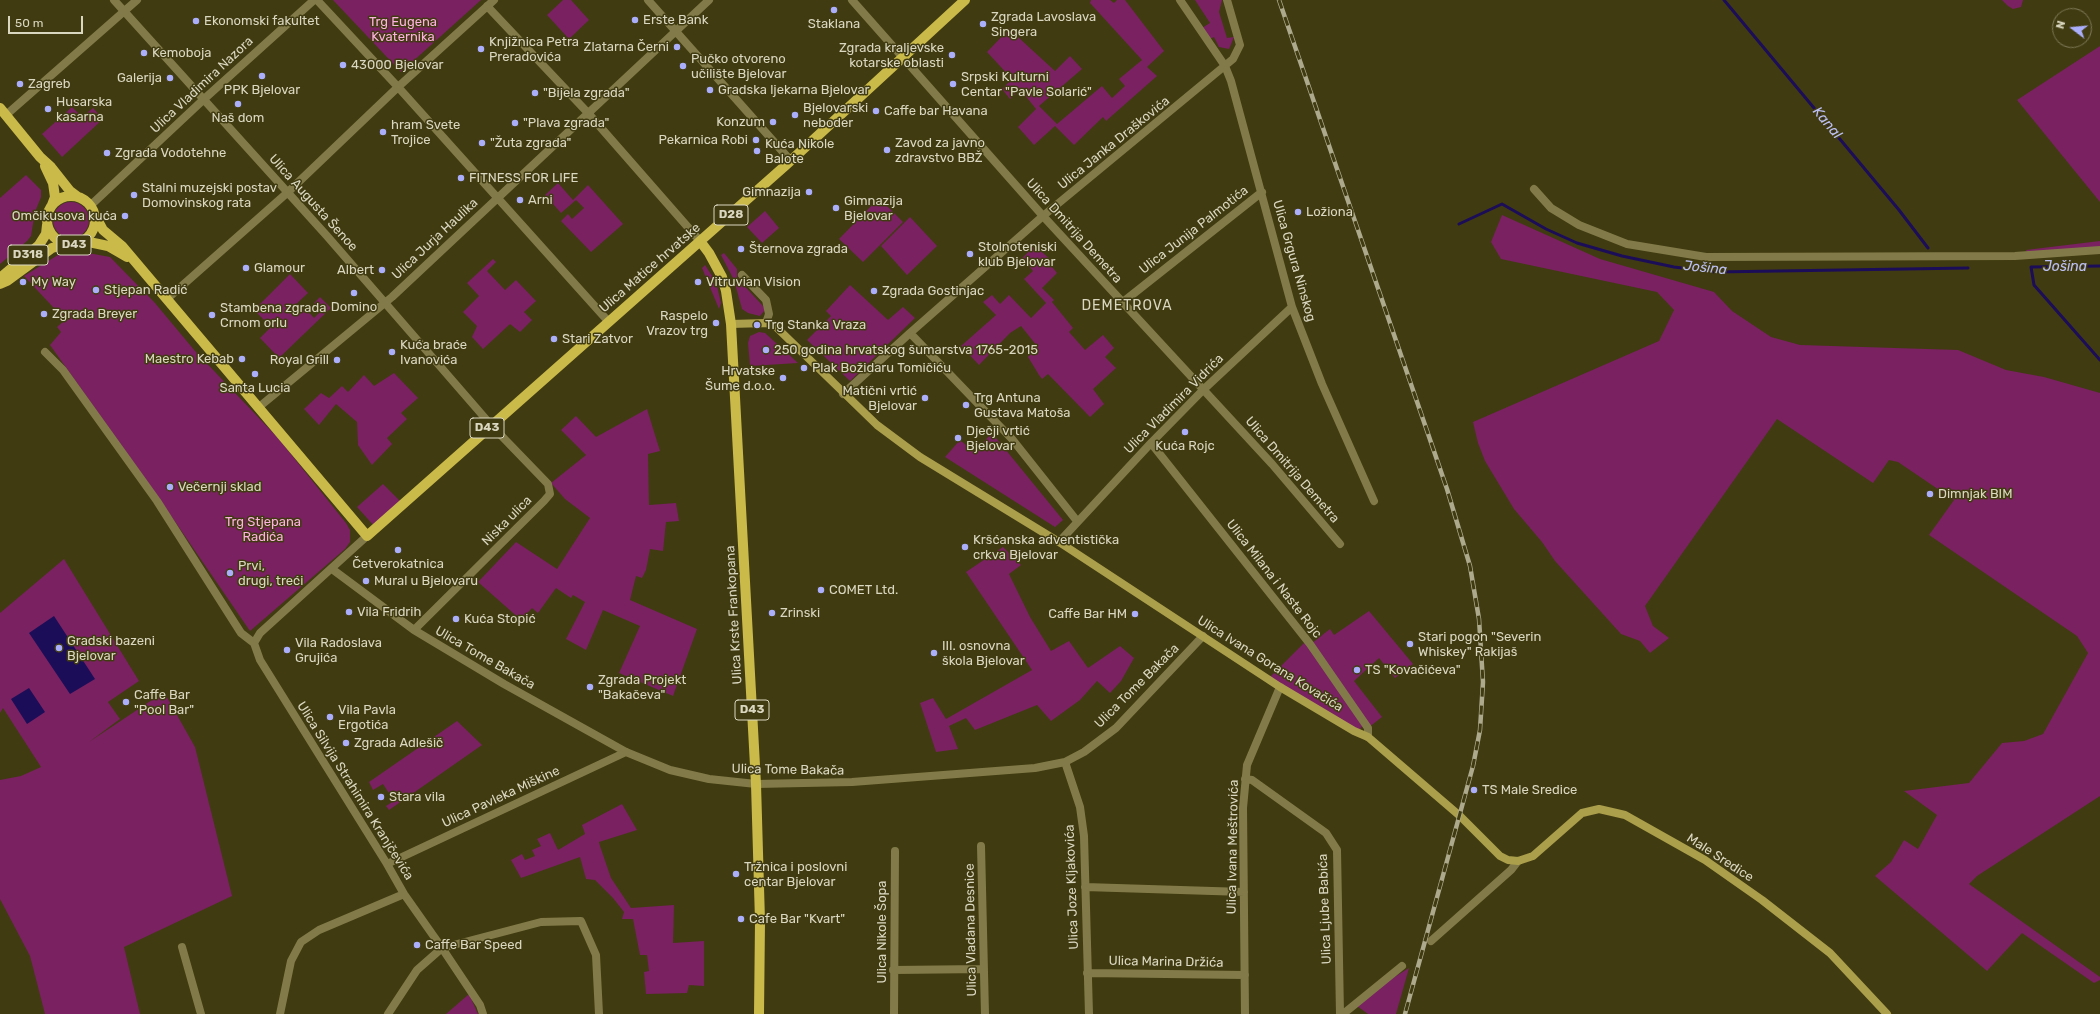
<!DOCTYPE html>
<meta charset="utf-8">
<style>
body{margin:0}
#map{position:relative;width:2100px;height:1014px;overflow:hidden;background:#413b11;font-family:Rubik,sans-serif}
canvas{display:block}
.north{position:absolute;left:2052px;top:8px;width:40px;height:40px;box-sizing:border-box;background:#413b11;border:1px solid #7e7957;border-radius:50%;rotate:286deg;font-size:11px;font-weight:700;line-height:16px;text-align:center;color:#dad7c1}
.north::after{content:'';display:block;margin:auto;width:14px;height:18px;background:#abaffb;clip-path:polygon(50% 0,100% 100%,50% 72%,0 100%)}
.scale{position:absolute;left:8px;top:16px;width:75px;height:18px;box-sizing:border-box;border:2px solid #dad7c1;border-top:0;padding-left:5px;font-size:12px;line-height:14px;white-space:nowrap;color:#dad7c1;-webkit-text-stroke:3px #413b11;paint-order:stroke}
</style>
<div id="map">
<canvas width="2100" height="1014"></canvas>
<div class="north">N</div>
<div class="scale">50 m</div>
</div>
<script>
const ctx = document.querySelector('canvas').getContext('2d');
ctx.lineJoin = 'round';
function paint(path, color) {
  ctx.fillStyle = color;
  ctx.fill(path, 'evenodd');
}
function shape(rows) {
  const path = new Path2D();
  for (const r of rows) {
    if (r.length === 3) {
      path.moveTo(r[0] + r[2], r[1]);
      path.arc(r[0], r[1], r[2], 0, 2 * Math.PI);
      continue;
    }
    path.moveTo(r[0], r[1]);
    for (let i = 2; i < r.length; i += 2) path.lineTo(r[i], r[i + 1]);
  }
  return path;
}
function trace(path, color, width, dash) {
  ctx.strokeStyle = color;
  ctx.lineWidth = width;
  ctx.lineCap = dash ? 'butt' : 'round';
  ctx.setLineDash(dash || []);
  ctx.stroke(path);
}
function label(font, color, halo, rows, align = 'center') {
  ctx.font = font + ' Rubik,sans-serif';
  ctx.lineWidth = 3;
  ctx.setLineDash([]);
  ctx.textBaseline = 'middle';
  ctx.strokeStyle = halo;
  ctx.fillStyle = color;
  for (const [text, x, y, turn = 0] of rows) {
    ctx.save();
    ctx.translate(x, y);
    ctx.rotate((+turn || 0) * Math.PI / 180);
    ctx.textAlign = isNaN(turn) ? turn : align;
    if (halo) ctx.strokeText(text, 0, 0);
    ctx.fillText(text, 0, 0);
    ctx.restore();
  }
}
paint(shape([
 [333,0,481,0,401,72],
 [563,0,571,0,589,20,569,39,547,15],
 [1091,0,1110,0,1114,3,1117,0,1125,0,1164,51,1147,67,1157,76,1106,121,1103,117,1074,145,1055,126,1034,145,1018,127,1036,109,1020,89,1010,99,1002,89,1012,79,987,52,1010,28,1019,38,1055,71,1070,56,1082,69,1039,106,1057,124,1102,86,1112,98,1125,86,1119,79,1142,60,1090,3],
 [1195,0,1222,0,1219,12,1227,38,1234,37,1229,49,1219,47,1214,37,1208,40,1202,28,1210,23],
 [2002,0,2023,0,2021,7,2013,9,2008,6],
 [2100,46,2100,202,2017,100],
 [72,107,82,117,93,108,103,119,62,157,42,134],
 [26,175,41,190,41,197,35,212,31,236,27,241,0,264,0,198],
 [558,183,573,200,588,185,623,224,591,252,561,221,568,214,572,219,584,208,576,200,561,213,545,195],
 [879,198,903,222,863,262,839,239],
 [71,220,18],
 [765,211,779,228,762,243,747,227],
 [1502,215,1600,259,1714,292,1732,311,1771,337,1800,345,1958,350,2006,370,2044,377,2100,393,2100,796,1977,876,1969,884,2100,977,2100,980,2094,983,2022,933,1987,971,1875,876,1891,862,1904,840,1918,849,1937,815,1904,791,1969,783,2002,743,2024,741,2043,734,2088,653,2077,636,1929,535,1954,500,1898,462,1889,460,1873,483,1777,419,1645,606,1653,626,1669,638,1650,653,1640,641,1621,634,1555,561,1542,542,1514,509,1485,461,1478,443,1473,422,1659,341,1674,310,1657,292,1501,259,1491,242],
 [910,217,937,246,907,275,881,246],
 [2100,241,2100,250,2029,255,2026,250],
 [1035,246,1051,260,1049,263,1057,273,1042,288,1054,300,1052,302,1073,328,1069,332,1085,350,1103,335,1114,348,1105,357,1116,368,1093,389,1104,404,1090,417,1048,374,1042,379,1039,375,1028,357,1037,346,1021,326,1010,333,979,365,961,346,996,315,983,302,992,295,1000,304,1009,295,1031,318,1046,303,1024,279,1033,271,1022,258],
 [88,253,110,257,155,303,195,351,278,438,346,523,350,530,350,542,345,549,250,631,154,491,50,345,61,332,57,327,65,320,24,276,58,255],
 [724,253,737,269,737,278,763,306,765,310,760,316,748,313,742,309,734,280,721,255],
 [493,259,496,262,487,271,505,290,516,280,536,301,524,312,532,320,520,332,510,324,483,349,472,337,477,326,463,312,479,296,467,283],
 [705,265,716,282,721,303,719,309,702,268],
 [290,274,308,293,293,307,299,314,305,308,314,318,321,311,314,303,320,297,331,308,279,358,260,338,271,327,254,310],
 [850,285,888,320,903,307,915,318,850,381,807,340,831,316,826,311],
 [759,332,765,333,798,363,750,366,748,343,750,336],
 [394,373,418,398,401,413,407,419,387,438,392,444,372,465,358,445,357,422,336,404,319,425,304,409,321,393,329,398,342,386,348,392,364,375,374,386],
 [647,409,660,451,648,454,649,505,676,503,679,521,666,522,663,551,650,549,646,570,642,578,636,576,630,600,697,629,673,696,619,673,640,626,603,610,586,650,566,639,585,602,573,595,571,598,556,588,538,613,532,608,521,620,478,582,516,542,557,569,590,518,565,499,551,483,586,455,561,430,576,416,596,437],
 [992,433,1063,520,1055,527,945,457,960,440,974,452],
 [383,484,400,501,376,528,357,507],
 [1003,547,1021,565,1009,574,1030,617,1051,651,1069,641,1088,668,1120,646,1134,658,1121,681,1110,693,1097,681,1080,700,1051,721,1037,705,975,730,966,718,949,726,958,749,936,752,920,703,933,698,946,719,1032,670,966,572],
 [64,559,139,681,108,702,120,719,89,742,164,692,195,747,232,896,124,947,140,1014,45,1014,30,956,0,899,0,780,21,776,41,767,3,708,0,713,0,613],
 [1369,611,1413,664,1395,678,1379,658,1354,681,1382,717,1368,728,1364,723,1359,731,1268,679,1307,640,1311,644,1330,629,1334,635],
 [457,721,482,745,389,810,386,806,394,801,383,784,373,790,369,782],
 [622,804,637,830,599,842,600,846,611,878,631,908,674,905,673,943,704,941,704,986,689,985,687,993,646,994,644,972,649,971,647,955,640,955,633,919,622,919,624,912,613,898,595,880,586,879,580,857,521,878,511,860,522,854,525,860,535,856,532,850,541,846,537,839,550,833,558,850,585,834,582,825],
 [1409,968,1396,1014,1368,1014,1357,1006,1388,981],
 [469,994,478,1014,446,1014]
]), '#792161');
paint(shape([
 [54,616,95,679,70,694,29,633],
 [29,688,45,712,27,724,11,699]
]), '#1c0d58');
trace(shape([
 [1724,0,1899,210,1928,248],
 [1459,224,1502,204,1546,229,1577,243,1622,256,1674,267,1715,272,1968,268],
 [2100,266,2031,267,2034,285,2100,360]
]), '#1c0d58', 3);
trace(shape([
 [114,0,327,236,491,425,548,484,550,494,544,501,414,630],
 [317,0,398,87,608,321],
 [648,0,791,161],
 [852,0,1043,216,1272,464,1340,544],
 [1180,0,1225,66,1231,81,1292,307,1322,384,1374,501],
 [487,6,588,113,700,241],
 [6,115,137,0],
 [1534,189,1551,208,1579,225,1627,244,1706,257,2015,256,2100,250],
 [91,205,203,100,314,0],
 [742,275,766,300,769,314,766,323],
 [167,299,287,193,398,87,494,0],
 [1123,302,1262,192],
 [910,333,1043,216,1233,59,1240,45,1227,0],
 [45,352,63,370,157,501,241,633,254,643],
 [843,394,910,333,1012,439,1077,521],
 [259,407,392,297,709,0],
 [1151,443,1310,644,1368,728,1368,737],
 [1059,542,1151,443,1203,390,1292,307],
 [332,569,414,630,504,684,626,752,670,770,709,779,756,784,852,782,1035,768,1065,762,1084,752,1116,728,1203,636],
 [254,643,260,660,387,864,404,894,442,948,480,1005,483,1014],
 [254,643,260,633,367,536],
 [1065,762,1080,807,1084,836,1089,1014],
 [1245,779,1252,780,1326,833,1337,850,1340,1014],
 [981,846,985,1014],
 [387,864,626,752],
 [1085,887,1244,892],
 [1431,941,1511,870,1518,861],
 [182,947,201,1014],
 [893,970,984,969],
 [1087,973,1245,975],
 [280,1014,291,961,301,942,319,930,404,894],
 [388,1014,417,970,442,948,541,922,581,921,596,955,599,1014],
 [894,1014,895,851],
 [1245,1014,1243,808,1247,765,1280,687],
 [1343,1014,1402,966]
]), '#827b49', 8);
trace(shape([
 [731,324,766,323,774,325,877,425,920,457,1059,542,1280,687,1354,731,1368,737,1460,816,1500,856,1508,860,1518,861,1533,856,1582,813,1599,809,1625,815,1705,860,1762,900,1830,953,1887,1014]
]), '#ab9f4c', 8);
trace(shape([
 [0,108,40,157,51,167,70,191,78,197],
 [45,166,53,183,55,197,52,205],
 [71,220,24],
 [96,217,103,230,122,246,367,536,786,165,965,0],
 [84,241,108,246,127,257],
 [700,241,709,253,722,277,726,291,731,324,756,784,760,921,759,1014],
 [0,278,39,245,46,234,47,225],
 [0,284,7,281,52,248,65,244]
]), '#caba4a', 10);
const rail = shape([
 [1279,0,1447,489,1470,566,1479,619,1483,682,1480,730,1473,766,1405,1014]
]);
trace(rail, '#ada98d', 4.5);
trace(rail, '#413b11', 3, [9]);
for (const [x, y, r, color] of [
 [834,10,4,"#abaffb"],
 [635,20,4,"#abaffb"],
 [196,21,4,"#abaffb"],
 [983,24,4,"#abaffb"],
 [677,47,4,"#abaffb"],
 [481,49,4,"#abaffb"],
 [144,53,4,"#abaffb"],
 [952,55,4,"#abaffb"],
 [343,65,4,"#abaffb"],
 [683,66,4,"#abaffb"],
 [262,76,4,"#abaffb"],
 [170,78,4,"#abaffb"],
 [20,84,4,"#abaffb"],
 [953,84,4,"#abaffb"],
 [710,90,4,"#abaffb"],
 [535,93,4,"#abaffb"],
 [238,104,4,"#abaffb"],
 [48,109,4,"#abaffb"],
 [876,111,4,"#abaffb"],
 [795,115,4,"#abaffb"],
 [773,122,4,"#abaffb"],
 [515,123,4,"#abaffb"],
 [383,132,4,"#abaffb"],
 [756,140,4,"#abaffb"],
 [482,143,4,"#abaffb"],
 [887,150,4,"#abaffb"],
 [757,151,4,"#abaffb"],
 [107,153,4,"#abaffb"],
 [461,178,4,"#abaffb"],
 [809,192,4,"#abaffb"],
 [134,195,4,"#abaffb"],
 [520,200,4,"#abaffb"],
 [836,208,4,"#abaffb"],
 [1298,212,4,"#abaffb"],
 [125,216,4,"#abaffb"],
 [741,249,4,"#abaffb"],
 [970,254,4,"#abaffb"],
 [246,268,4,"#abaffb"],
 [382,270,4,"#abaffb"],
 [23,282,4,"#abaffb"],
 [698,282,4,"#abaffb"],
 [96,290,4,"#abaffb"],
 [874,291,4,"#abaffb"],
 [354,293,4,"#abaffb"],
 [44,314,4,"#abaffb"],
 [212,315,4,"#abaffb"],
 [716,323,4,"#abaffb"],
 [757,325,4,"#abaffb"],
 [554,339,4,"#abaffb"],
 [766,350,4,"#abaffb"],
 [392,352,4,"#abaffb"],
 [242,359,4,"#abaffb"],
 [337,360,4,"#abaffb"],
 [804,368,4,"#abaffb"],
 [255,374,4,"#abaffb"],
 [783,378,4,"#abaffb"],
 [925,398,4,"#abaffb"],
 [966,405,4,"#abaffb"],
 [1185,432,4,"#abaffb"],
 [958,438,4,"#abaffb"],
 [170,487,4,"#abaffb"],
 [1930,494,4,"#abaffb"],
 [965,547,4,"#abaffb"],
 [398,550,4,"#abaffb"],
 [230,573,4,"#abaffb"],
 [366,581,4,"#abaffb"],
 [821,590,4,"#abaffb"],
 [349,612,4,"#abaffb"],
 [772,613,4,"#abaffb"],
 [1135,614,4,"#abaffb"],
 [456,619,4,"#abaffb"],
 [1410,644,4,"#abaffb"],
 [59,648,4,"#abaffb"],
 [287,650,4,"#abaffb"],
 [934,653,4,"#abaffb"],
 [1357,670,4,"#abaffb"],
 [590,687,4,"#abaffb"],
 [126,702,4,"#abaffb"],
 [330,717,4,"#abaffb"],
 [346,743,4,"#abaffb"],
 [1474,790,4,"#abaffb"],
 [381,797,4,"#abaffb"],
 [736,874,4,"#abaffb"],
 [741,919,4,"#abaffb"],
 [417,945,4,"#abaffb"]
]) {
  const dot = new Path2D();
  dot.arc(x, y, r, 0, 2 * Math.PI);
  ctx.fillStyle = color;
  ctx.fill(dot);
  trace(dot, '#413b11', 1.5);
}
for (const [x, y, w] of [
 [731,215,34],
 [74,245,34],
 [28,255,40],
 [487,428,34],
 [752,710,34]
]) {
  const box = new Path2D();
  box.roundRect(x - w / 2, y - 10, w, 20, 3);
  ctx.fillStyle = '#413b11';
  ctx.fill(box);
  trace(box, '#dad7c1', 1);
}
label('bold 12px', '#dad7c1', null, [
 ["D28",731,215],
 ["D43",74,245],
 ["D318",28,255],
 ["D43",487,428],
 ["D43",752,710]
]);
label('13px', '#dad7c1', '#413b11', [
 ["Zgrada Lavoslava",991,17],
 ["Singera",991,32],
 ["Erste Bank",643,20],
 ["Ekonomski fakultet",204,21],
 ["Staklana",834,24,"center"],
 ["Knjižnica Petra",489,42],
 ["Preradovića",489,57],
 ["Zlatarna Černi",669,47,"right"],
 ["Zgrada kraljevske",944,48,"right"],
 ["kotarske oblasti",944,63,"right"],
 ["Kemoboja",152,53],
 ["Pučko otvoreno",691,59],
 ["učilište Bjelovar",691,74],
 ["43000 Bjelovar",351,65],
 ["Srpski Kulturni",961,77],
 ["Centar \"Pavle Solarić\"",961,92],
 ["Galerija",162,78,"right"],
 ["Zagreb",28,84],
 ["PPK Bjelovar",262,90,"center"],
 ["Gradska ljekarna Bjelovar",718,90],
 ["\"Bijela zgrada\"",543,93],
 ["Husarska",56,102],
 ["kasarna",56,117],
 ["Bjelovarski",803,108],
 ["neboder",803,123],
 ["Caffe bar Havana",884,111],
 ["Naš dom",238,118,"center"],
 ["Konzum",765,122,"right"],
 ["\"Plava zgrada\"",523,123],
 ["hram Svete",391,125],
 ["Trojice",391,140],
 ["Pekarnica Robi",748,140,"right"],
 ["\"Žuta zgrada\"",490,143],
 ["Zavod za javno",895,143],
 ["zdravstvo BBŽ",895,158],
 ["Kuća Nikole",765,144],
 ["Balote",765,159],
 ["Zgrada Vodotehne",115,153],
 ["FITNESS FOR LIFE",469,178],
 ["Stalni muzejski postav",142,188],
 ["Domovinskog rata",142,203],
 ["Gimnazija",801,192,"right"],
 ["Arni",528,200],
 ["Gimnazija",844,201],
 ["Bjelovar",844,216],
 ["Ložiona",1306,212],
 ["Omčikusova kuća",117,216,"right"],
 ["Stolnoteniski",978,247],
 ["klub Bjelovar",978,262],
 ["Šternova zgrada",749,249],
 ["Glamour",254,268],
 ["Albert",374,270,"right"],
 ["My Way",31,282],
 ["Vitruvian Vision",706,282],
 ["Stjepan Radić",104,290],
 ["Zgrada Gostinjac",882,291],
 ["Domino",354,307,"center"],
 ["Stambena zgrada",220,308],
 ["Crnom orlu",220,323],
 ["Zgrada Breyer",52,314],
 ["Raspelo",708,316,"right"],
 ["Vrazov trg",708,331,"right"],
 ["Trg Stanka Vraza",765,325],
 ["Stari Zatvor",562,339],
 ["Kuća braće",400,345],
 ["Ivanovića",400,360],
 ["250 godina hrvatskog šumarstva 1765-2015",774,350],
 ["Maestro Kebab",234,359,"right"],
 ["Royal Grill",329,360,"right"],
 ["Plak Božidaru Tomičiću",812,368],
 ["Hrvatske",775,371,"right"],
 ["Šume d.o.o.",775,386,"right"],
 ["Santa Lucia",255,388,"center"],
 ["Matični vrtić",917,391,"right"],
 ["Bjelovar",917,406,"right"],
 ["Trg Antuna",974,398],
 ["Gustava Matoša",974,413],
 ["Dječji vrtić",966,431],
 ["Bjelovar",966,446],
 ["Kuća Rojc",1185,446,"center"],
 ["Večernji sklad",178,487],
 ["Dimnjak BIM",1938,494],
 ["Kršćanska adventistička",973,540],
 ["crkva Bjelovar",973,555],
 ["Četverokatnica",398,564,"center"],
 ["Prvi,",238,566],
 ["drugi, treći",238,581],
 ["Mural u Bjelovaru",374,581],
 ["COMET Ltd.",829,590],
 ["Vila Fridrih",357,612],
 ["Zrinski",780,613],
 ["Caffe Bar HM",1127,614,"right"],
 ["Kuća Stopić",464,619],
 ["Stari pogon \"Severin",1418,637],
 ["Whiskey\" Rakijaš",1418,652],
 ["Gradski bazeni",67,641],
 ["Bjelovar",67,656],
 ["Vila Radoslava",295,643],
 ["Grujića",295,658],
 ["III. osnovna",942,646],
 ["škola Bjelovar",942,661],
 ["TS \"Kovačićeva\"",1365,670],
 ["Zgrada Projekt",598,680],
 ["\"Bakačeva\"",598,695],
 ["Caffe Bar",134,695],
 ["\"Pool Bar\"",134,710],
 ["Vila Pavla",338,710],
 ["Ergotića",338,725],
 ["Zgrada Adlešič",354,743],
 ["TS Male Sredice",1482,790],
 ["Stara vila",389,797],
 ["Tržnica i poslovni",744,867],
 ["centar Bjelovar",744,882],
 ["Cafe Bar \"Kvart\"",749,919],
 ["Caffe Bar Speed",425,945]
], 'left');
label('13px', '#ffb0e2', '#413b11', [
 ["Trg Eugena",403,22],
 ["Kvaternika",403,37],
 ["Trg Stjepana",263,522],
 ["Radića",263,537]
]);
label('13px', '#dad7c1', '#413b11', [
 ["Ulica Vladimira Nazora",202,85,-43],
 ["Ulica Janka Draškovića",1114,143,-39],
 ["Ulica Augusta Šenoe",313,203,48],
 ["Ulica Junija Palmotića",1194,230,-38],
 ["Ulica Dmitrija Demetra",1074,231,48],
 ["Ulica Jurja Haulika",435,239,-43],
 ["Ulica Grgura Ninskog",1294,261,74],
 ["Ulica Matice hrvatske",650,268,-41],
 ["Ulica Vladimira Vidrića",1174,404,-45],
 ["Ulica Dmitrija Demetra",1292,470,49],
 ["Niska ulica",507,521,-45],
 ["Ulica Milana i Naste Rojc",1274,579,52],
 ["Ulica Krste Frankopana",734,615,-93],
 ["Ulica Tome Bakača",485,658,30],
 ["Ulica Ivana Gorana Kovačića",1270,664,32],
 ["Ulica Tome Bakača",1137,686,-45],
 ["Ulica Tome Bakača",788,770,1],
 ["Ulica Silvija Strahimira Kranjčevića",355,791,58],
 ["Ulica Pavleka Miškine",501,797,-25],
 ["Ulica Ivana Meštrovića",1233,847,-89],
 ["Male Sredice",1720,858,33],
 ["Ulica Joze Kljakovića",1072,887,-92],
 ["Ulica Ljube Babića",1325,909,-92],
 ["Ulica Vladana Desnice",971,930,-91],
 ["Ulica Nikole Šopa",882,932,-90],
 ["Ulica Marina Držića",1166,962,1]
]);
label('italic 14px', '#bcc0f5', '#413b11', [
 ["Kanal",1827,123,50],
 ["Jošina",2065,267],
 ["Jošina",1705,268,6]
]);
ctx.letterSpacing = '1px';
label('14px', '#dad7c1', '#413b11', [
 ["DEMETROVA",1127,306]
]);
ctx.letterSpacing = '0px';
</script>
